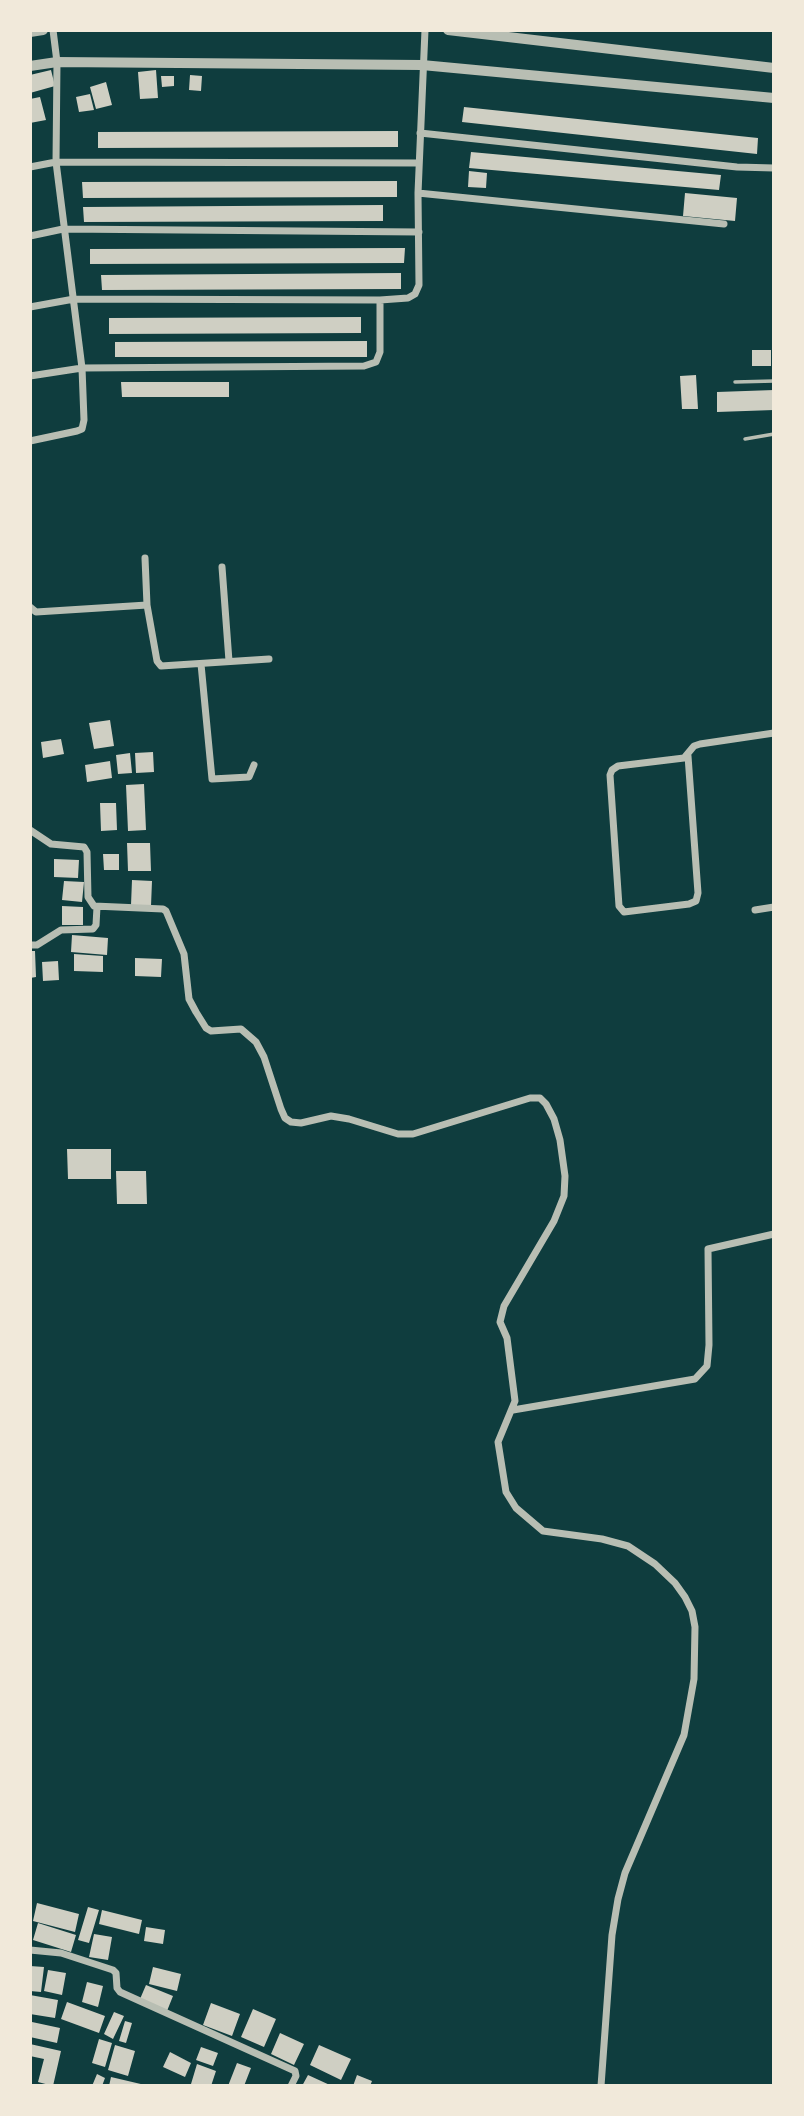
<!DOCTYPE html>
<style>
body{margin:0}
#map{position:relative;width:804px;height:2116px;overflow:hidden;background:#0f3d3e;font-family:"Asap Condensed",sans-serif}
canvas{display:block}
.frame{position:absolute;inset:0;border:32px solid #f1e9da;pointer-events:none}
</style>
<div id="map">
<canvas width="804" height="2116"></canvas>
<div class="frame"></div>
</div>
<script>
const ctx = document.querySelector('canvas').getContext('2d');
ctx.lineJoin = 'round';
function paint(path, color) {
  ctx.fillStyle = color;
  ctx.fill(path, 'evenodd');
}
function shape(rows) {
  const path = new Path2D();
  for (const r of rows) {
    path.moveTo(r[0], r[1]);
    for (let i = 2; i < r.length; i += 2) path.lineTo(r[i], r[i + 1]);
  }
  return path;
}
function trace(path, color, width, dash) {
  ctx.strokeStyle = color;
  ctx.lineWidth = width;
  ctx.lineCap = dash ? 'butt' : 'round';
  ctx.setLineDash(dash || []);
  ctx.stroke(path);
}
paint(shape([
 [51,70,55,86,30,93,30,75],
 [156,70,158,98,140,99,138,72],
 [190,75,202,76,201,91,189,90],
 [161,76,174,76,174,86,162,87],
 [106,82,112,105,96,109,90,87],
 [90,94,94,110,79,112,76,97],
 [40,97,46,120,30,123,30,99],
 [464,107,758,138,757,154,462,122],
 [398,131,398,147,98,148,98,132],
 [471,152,721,175,719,190,469,168],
 [469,171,487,173,486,188,468,187],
 [397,181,397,197,83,198,82,182],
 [685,193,737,198,735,221,683,216],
 [383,205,383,221,84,222,83,207],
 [405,248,404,263,90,264,90,249],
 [401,273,401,289,102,290,101,275],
 [361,317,361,333,109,334,109,318],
 [367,341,367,357,115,357,115,342],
 [752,350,771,350,771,366,752,366],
 [696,375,698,409,682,409,680,376],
 [121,382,229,382,229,397,122,397],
 [774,390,774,410,717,412,717,392],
 [110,720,114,746,94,749,89,723],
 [61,739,64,754,43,758,41,742],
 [153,752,154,772,136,773,135,753],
 [130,753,132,773,118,774,116,755],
 [110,761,112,778,87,782,85,765],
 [144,784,146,830,128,831,126,785],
 [100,803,116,803,117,830,101,831],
 [127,843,150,843,151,871,128,871],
 [103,854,119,854,119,870,104,870],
 [54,859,79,860,78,878,54,877],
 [132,880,152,881,151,906,131,905],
 [64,881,84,882,82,902,62,900],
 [62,906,83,907,83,925,62,925],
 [72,935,108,938,107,955,71,952],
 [30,951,35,951,36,977,30,978],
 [74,954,103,956,103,972,74,971],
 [135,958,162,959,161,977,135,976],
 [58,961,59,980,43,981,42,962],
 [67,1149,111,1149,111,1179,68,1179],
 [116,1171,146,1171,147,1204,117,1204],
 [37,1903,79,1914,75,1932,33,1921],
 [88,1907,99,1910,89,1943,78,1940],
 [102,1910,142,1920,139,1934,99,1924],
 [38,1923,76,1935,71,1952,33,1940],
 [146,1927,165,1930,163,1944,144,1941],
 [94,1934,112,1937,108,1960,89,1957],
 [30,1966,44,1967,41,1992,30,1991],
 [153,1967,181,1974,177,1991,149,1984],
 [48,1970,66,1973,62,1995,44,1991],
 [87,1982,103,1986,98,2007,82,2002],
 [146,1985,173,1996,167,2011,140,1999],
 [30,1995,58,2000,55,2018,30,2014],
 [67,2002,105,2016,99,2033,61,2019],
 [211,2003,240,2014,232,2036,203,2025],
 [253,2009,276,2019,264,2047,241,2037],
 [114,2012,124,2016,113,2039,104,2034],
 [125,2021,132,2023,126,2043,119,2041],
 [32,2022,60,2028,57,2043,30,2037],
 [280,2033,304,2044,294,2065,271,2054],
 [99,2039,112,2043,105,2067,92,2063],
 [30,2044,61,2051,53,2086,38,2082,44,2059,30,2056],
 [115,2045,135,2051,128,2076,108,2070],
 [319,2045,351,2059,341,2080,310,2065],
 [201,2047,218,2053,213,2066,196,2060],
 [170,2052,191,2063,185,2077,163,2067],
 [237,2063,251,2068,244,2086,228,2086],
 [197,2064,216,2071,211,2086,191,2084],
 [97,2074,105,2078,102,2086,92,2086],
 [308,2075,332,2086,302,2086],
 [357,2075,372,2081,370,2086,353,2086],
 [111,2077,145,2085,145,2086,109,2086]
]), '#cfcfc3');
trace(shape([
 [735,382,774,381],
 [745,439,774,434]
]), '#b8beb3', 3.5);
trace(shape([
 [420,133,737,167,774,168],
 [30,167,56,162,419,163],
 [418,193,724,224],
 [30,236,63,229,419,232],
 [30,307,74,299,380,300,408,298,415,294,419,285,418,193,425,30],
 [30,376,82,368,364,366,376,362,380,352,380,300],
 [30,441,77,431,82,429,84,420,82,368,56,162,57,62,53,30],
 [145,558,147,605],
 [222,567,229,661],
 [30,607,36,612,147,605,157,661,161,666,269,659],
 [201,664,212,779,249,777,254,765],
 [688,756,698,893,696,901,689,904,624,912,619,906,610,775,612,770,618,766,684,758,694,746,700,744,774,733],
 [30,830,51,844,84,847,87,852,88,897,94,906,163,909,166,911,184,954,189,999,196,1012,206,1028,211,1031,241,1029,256,1042,264,1057,281,1109,285,1118,291,1122,301,1123,331,1116,349,1119,398,1134,413,1134,530,1098,540,1098,546,1104,554,1119,560,1140,565,1176,564,1196,554,1221,504,1306,500,1322,507,1338,515,1401,498,1442,506,1492,516,1508,543,1531,602,1539,628,1546,655,1564,675,1583,685,1597,692,1611,695,1627,694,1679,684,1735,625,1873,618,1899,612,1935,601,2086],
 [755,910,774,907],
 [30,945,37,945,61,930,93,929,96,925,97,907],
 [513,1410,695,1379,707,1366,709,1345,708,1249,774,1234],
 [30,1950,61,1953,113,1970,116,1973,117,1988,120,1992,295,2071,296,2076,291,2086]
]), '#b8beb3', 7);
trace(shape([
 [448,30,774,68],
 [30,32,43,30],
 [30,66,57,62,422,65,774,98]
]), '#b8beb3', 10);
</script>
